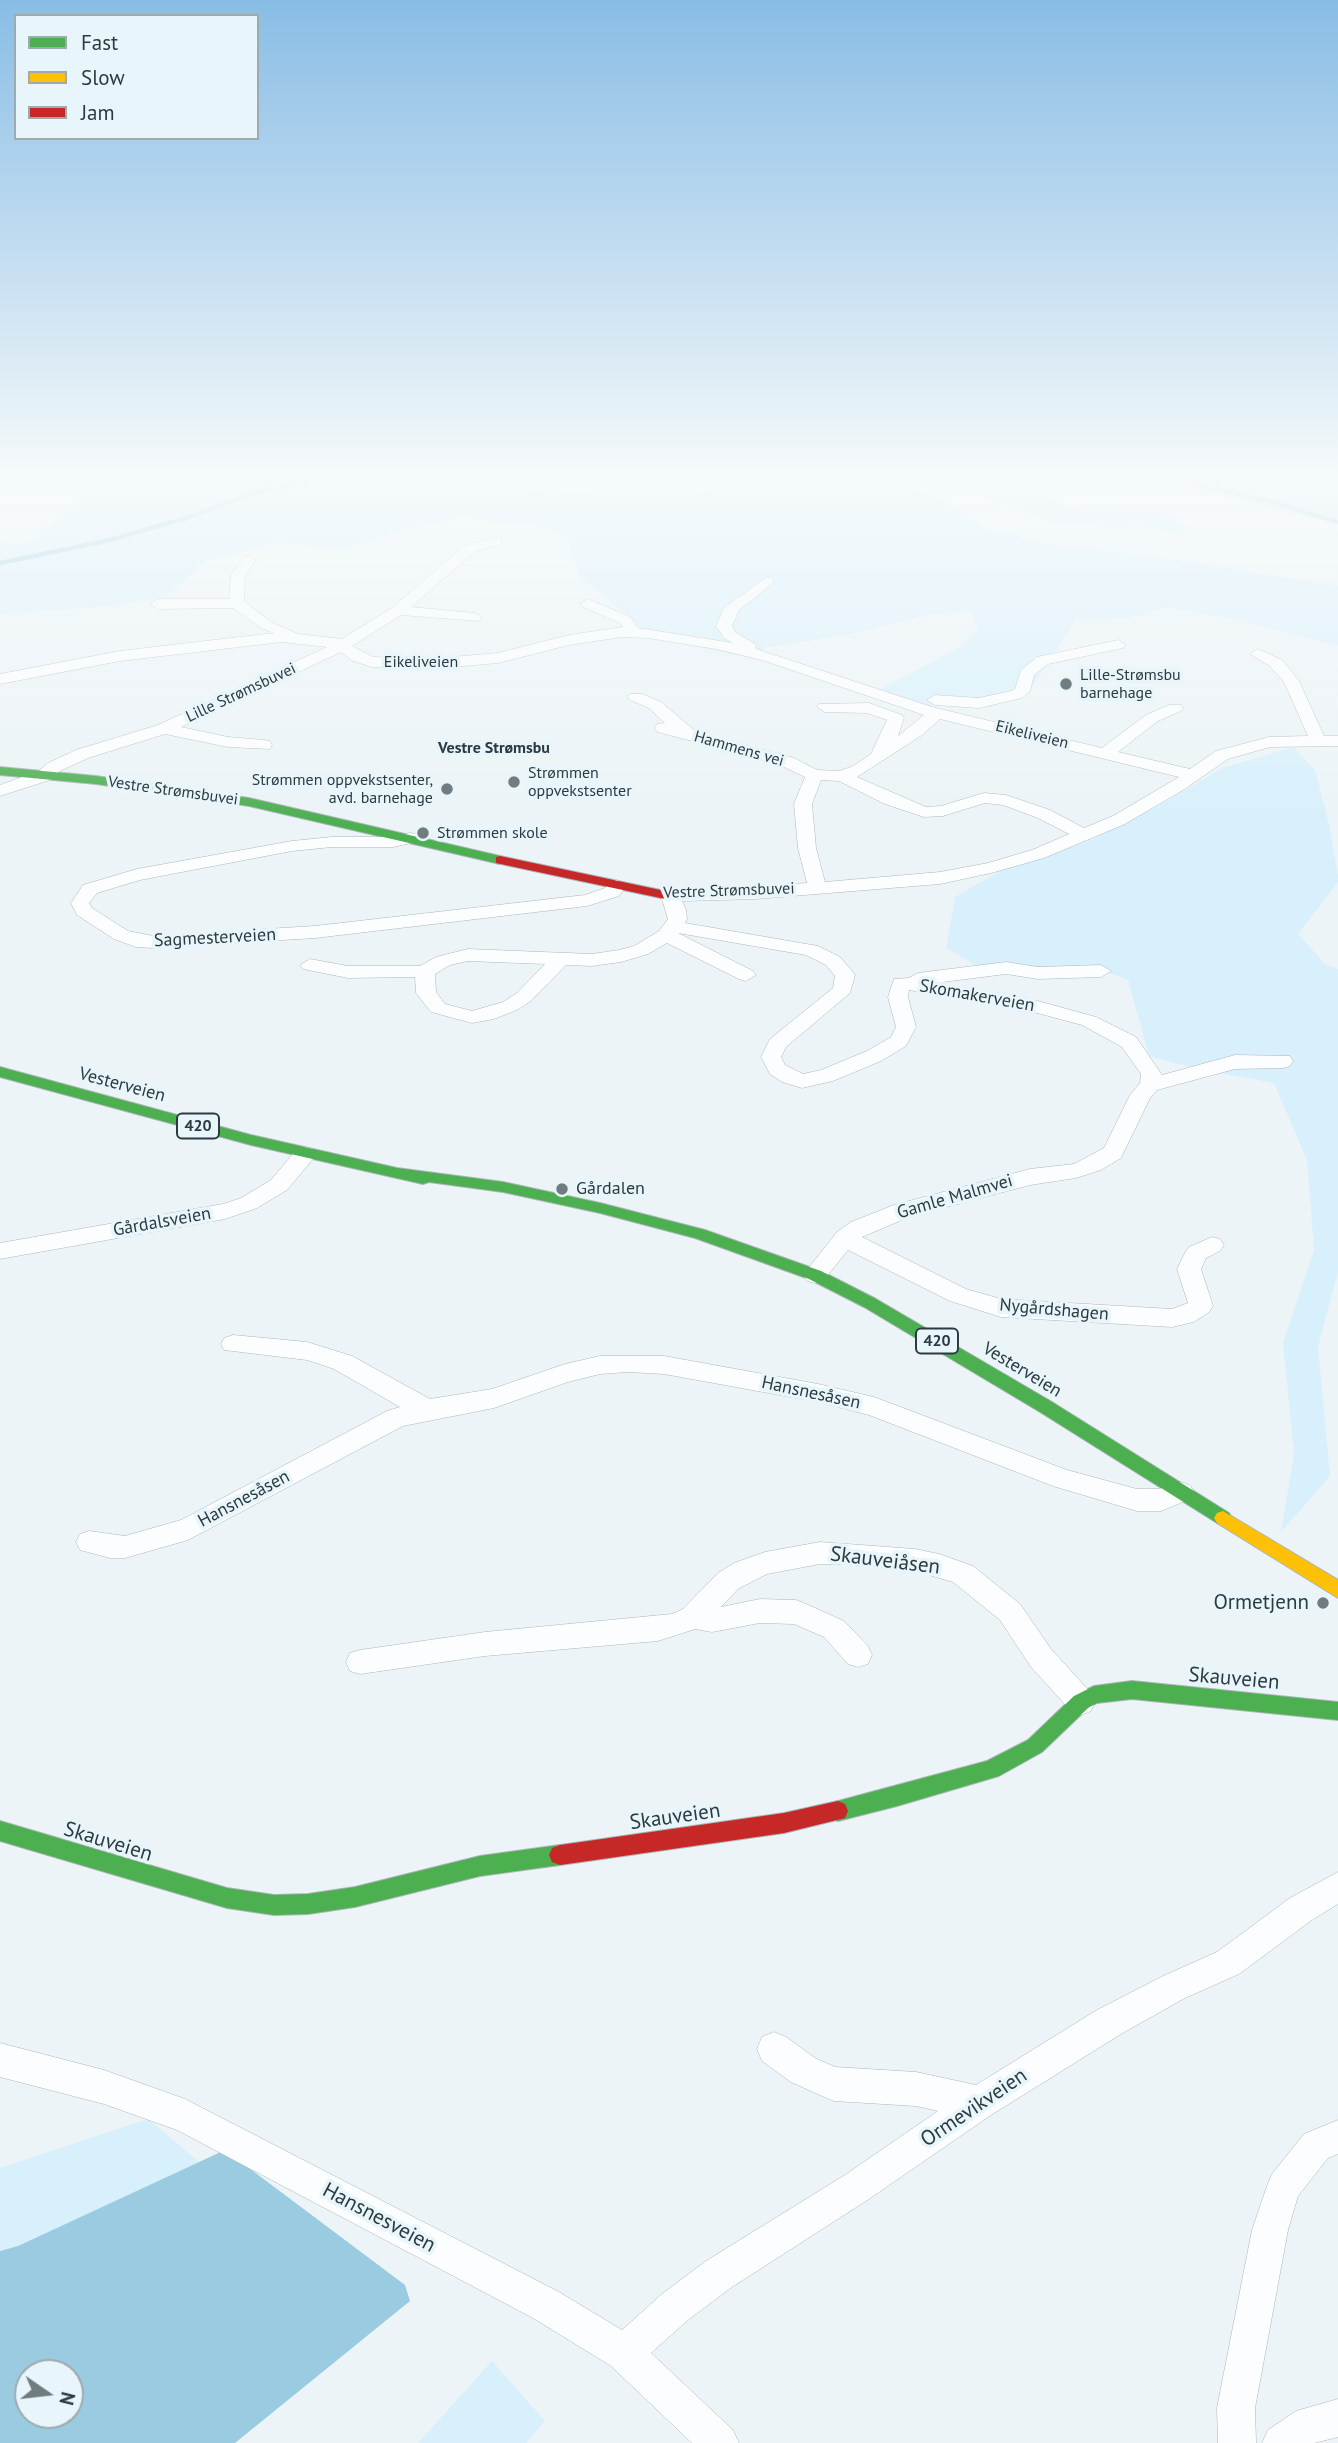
<!DOCTYPE html>
<meta charset="utf-8">
<style>
body{margin:0}
#map{position:relative;width:1338px;height:2443px;overflow:hidden;background:#ecf4f7;font-family:"PT Sans",sans-serif}
canvas{display:block}
.legend{position:absolute;left:14px;top:14px;width:245px;height:126px;box-sizing:border-box;background:#e8f5fb;border:2px solid #9dabb0;margin:0;padding:9px 12px;list-style:none;font-size:21px;color:#2d3b40}
.legend li{display:flex;align-items:center;gap:14px;height:35px}
.legend b{width:35px;border:2px solid #9dabb0}
.north{position:absolute;left:14px;top:2359px;width:70px;height:70px;box-sizing:border-box;background:#e8f5fb;border:2px solid #9dabb0;border-radius:50%;rotate:104deg;font-size:19px;font-weight:700;line-height:28px;text-align:center;color:#2d3b40}
.north::after{content:'';display:block;margin:auto;width:24px;height:32px;background:#707c80;clip-path:polygon(50% 0,100% 100%,50% 72%,0 100%)}
</style>
<div id="map">
<canvas width="1338" height="2443"></canvas>
<ul class="legend">
<li><b style="height:9px;background:#4caf50"></b>Fast</li>
<li><b style="height:9px;background:#ffc107"></b>Slow</li>
<li><b style="height:9px;background:#c62828"></b>Jam</li>
</ul>
<div class="north">N</div>
</div>
<script>
const ctx = document.querySelector('canvas').getContext('2d');
ctx.lineJoin = 'round';
function paint(path, color) {
  ctx.fillStyle = color;
  ctx.fill(path, 'evenodd');
}
function shape(rows) {
  const path = new Path2D();
  for (const r of rows) {
    path.moveTo(r[0], r[1]);
    for (let i = 2; i < r.length; i += 2) path.lineTo(r[i], r[i + 1]);
  }
  return path;
}
function trace(path, color, width, dash) {
  ctx.strokeStyle = color;
  ctx.lineWidth = width;
  ctx.lineCap = dash ? 'butt' : 'round';
  ctx.setLineDash(dash || []);
  ctx.stroke(path);
}
function label(font, color, halo, rows, align = 'center') {
  ctx.font = font + ' "PT Sans",sans-serif';
  ctx.lineWidth = 7;
  ctx.setLineDash([]);
  ctx.textBaseline = 'middle';
  ctx.strokeStyle = halo;
  ctx.fillStyle = color;
  for (const [text, x, y, turn = 0] of rows) {
    ctx.save();
    ctx.translate(x, y);
    ctx.rotate((+turn || 0) * Math.PI / 180);
    ctx.textAlign = isNaN(turn) ? turn : align;
    if (halo) ctx.strokeText(text, 0, 0);
    ctx.fillText(text, 0, 0);
    ctx.restore();
  }
}
paint(shape([
 [0,481,454,481,505,489,666,498,718,490,738,481,893,481,942,500,989,531,1063,546,1151,556,1338,586,1338,646,1239,620,1165,607,1130,618,1075,621,1033,686,990,707,912,705,873,693,958,648,978,629,971,611,931,614,852,634,765,648,759,660,660,639,642,628,578,575,568,537,542,527,462,517,415,527,343,550,280,543,207,560,165,598,98,607,0,614,0,541,26,543,88,495,0,486],
 [940,481,1014,481,1034,485,1052,500,1079,510,1163,513,1187,526,1180,534,1142,526,1111,527,1053,523],
 [1149,481,1338,481,1338,524,1254,504],
 [1294,747,1315,770,1329,824,1338,876,1338,882,1298,934,1325,964,1338,969,1338,1271,1318,1347,1330,1476,1281,1532,1294,1454,1283,1343,1314,1250,1307,1160,1274,1083,1203,1070,1149,1056,1128,980,1102,970,986,971,946,948,955,897,1005,868,1089,841,1160,805,1222,768],
 [148,2119,199,2162,18,2246,0,2251,0,2168],
 [492,2361,545,2421,526,2443,418,2443]
]), '#d7f0fb');
paint(shape([
 [225,2150,405,2285,410,2301,235,2443,0,2443,0,2251,18,2246],
 [28,2373,70,2373,70,2415,28,2415]
]), '#9acbe0');
trace(shape([
 [1182,481,1271,502,1338,522],
 [0,563,110,540,189,517,255,493,307,481]
]), '#9acbe0', 4.5);
const street = shape([
 [496,537,501,538,501,544,474,552,411,607,474,613,479,615,482,618,479,621,401,615,352,646,373,657,428,659,498,653,569,635,623,627,620,623,583,607,580,604,588,599,630,617,638,628,733,643,724,638,716,626,724,608,767,577,772,578,774,581,772,584,739,610,732,626,735,632,755,644,756,649,932,707,1102,748,1146,715,1169,705,1181,705,1183,708,1181,711,1158,721,1118,752,1190,769,1216,751,1269,737,1308,736,1284,682,1270,666,1250,654,1258,649,1282,660,1299,681,1324,736,1338,736,1338,746,1270,747,1228,759,1183,790,1125,824,1044,858,991,873,940,884,755,899,682,901,686,910,687,919,685,923,818,946,840,957,852,971,855,975,850,993,786,1047,781,1057,785,1065,803,1074,821,1070,867,1051,891,1037,896,1027,888,997,894,979,909,978,918,973,1006,962,1038,967,1101,965,1111,971,1101,977,1038,979,1006,974,935,983,1027,998,1096,1017,1136,1037,1162,1075,1235,1055,1290,1056,1293,1061,1290,1066,1283,1068,1235,1069,1157,1090,1150,1098,1121,1158,1101,1170,1076,1178,1030,1185,909,1217,862,1237,966,1289,1001,1299,1172,1309,1188,1303,1177,1269,1185,1253,1189,1247,1212,1237,1220,1239,1224,1245,1220,1251,1206,1258,1201,1269,1213,1306,1209,1312,1194,1322,1172,1327,1001,1317,950,1301,848,1250,823,1281,815,1283,807,1281,803,1275,837,1232,851,1222,894,1205,1030,1169,1074,1164,1104,1148,1130,1095,1140,1083,1141,1074,1122,1047,1082,1025,1026,1010,909,990,908,997,916,1027,906,1046,881,1061,833,1081,802,1088,782,1082,770,1074,761,1057,770,1039,833,988,835,976,826,965,806,955,678,933,753,971,756,975,746,981,739,979,667,943,648,954,621,962,592,966,566,965,531,1001,517,1010,494,1019,472,1023,431,1012,416,993,415,977,348,978,303,969,300,965,310,959,348,966,420,966,436,957,468,949,592,954,619,950,634,946,659,931,668,919,661,896,663,892,807,883,798,848,794,804,805,777,782,766,747,755,657,732,655,728,657,724,665,723,649,708,630,700,628,697,630,694,642,694,661,702,695,731,794,758,817,770,840,771,853,766,871,754,887,720,867,713,825,712,817,707,819,704,869,703,902,715,904,718,898,736,924,715,762,660,716,649,648,638,622,637,569,645,498,663,428,669,372,667,353,661,341,652,181,727,228,737,264,740,270,741,272,745,270,749,228,747,165,734,88,758,60,771,50,780,0,796,0,785,39,771,48,763,76,750,158,725,327,647,282,642,120,661,0,684,0,674,120,651,274,633,261,628,233,608,158,609,150,604,158,599,229,599,231,575,244,557,249,556,256,560,245,575,244,601,271,622,298,634,342,639,393,607,464,546,496,537],
 [940,719,1179,777,1113,816,1084,828,1050,810,1006,795,984,793,941,806,926,807,857,777,922,735,940,719],
 [821,780,839,781,885,804,924,817,943,816,985,803,1003,805,1038,818,1069,834,1032,850,988,863,940,872,825,882,816,848,812,804,821,780],
 [468,961,545,964,517,993,503,1002,472,1011,445,1004,436,992,435,974,450,965,468,961],
 [1118,640,1126,645,1123,648,1048,664,1034,675,1030,691,1022,698,979,708,935,705,927,700,935,695,979,698,1011,691,1015,689,1021,670,1037,657,1118,640],
 [410,833,416,834,419,838,416,842,393,847,332,847,292,851,140,880,97,893,89,903,92,908,128,931,153,936,315,926,585,895,605,888,610,882,617,880,626,886,619,896,587,906,315,938,153,948,136,947,114,939,77,915,71,903,83,885,137,869,292,841,332,837,393,837,410,833],
 [305,1147,313,1149,316,1154,313,1159,287,1190,257,1208,225,1219,0,1259,0,1243,223,1204,241,1198,271,1180,297,1149,305,1147],
 [233,1335,307,1342,352,1356,430,1399,492,1389,565,1364,600,1356,664,1356,818,1384,874,1397,1067,1470,1137,1489,1159,1489,1181,1482,1190,1485,1194,1492,1190,1499,1161,1511,1137,1511,1053,1486,869,1415,818,1402,664,1374,628,1372,600,1374,568,1382,494,1408,403,1426,188,1540,125,1558,110,1558,80,1550,76,1542,80,1534,89,1531,125,1536,181,1520,387,1411,400,1407,334,1369,307,1360,224,1350,221,1344,224,1338,233,1335],
 [820,1542,915,1549,939,1554,973,1566,1020,1604,1051,1649,1091,1693,1095,1702,1091,1711,1081,1715,1071,1711,1031,1667,1000,1620,953,1582,915,1571,848,1564,820,1564,767,1574,738,1589,721,1607,760,1599,796,1600,806,1604,844,1621,868,1646,872,1655,868,1664,858,1667,848,1664,824,1637,794,1624,760,1623,712,1632,695,1629,658,1641,485,1656,360,1674,350,1671,346,1662,350,1653,360,1650,485,1632,672,1614,683,1609,718,1573,734,1563,765,1552,820,1542],
 [1338,1872,1338,1904,1312,1920,1239,1974,1185,1998,1121,2034,991,2115,869,2199,732,2287,688,2320,651,2353,733,2430,739,2443,692,2443,611,2366,533,2318,177,2130,104,2104,0,2077,0,2043,104,2070,185,2099,559,2292,622,2330,662,2294,706,2261,845,2175,938,2111,916,2106,834,2101,822,2096,791,2082,762,2061,757,2049,762,2037,774,2032,786,2037,815,2058,835,2067,916,2072,976,2085,1097,2010,1163,1976,1217,1952,1290,1898,1338,1872],
 [1338,2120,1338,2154,1328,2158,1298,2196,1288,2230,1255,2408,1256,2443,1218,2443,1217,2408,1252,2230,1267,2186,1272,2174,1304,2134,1338,2120],
 [1338,2399,1338,2437,1314,2443,1262,2443,1268,2430,1296,2411,1338,2399]
]);
const fast = shape([
 [0,767,96,776,249,798,500,856,506,860,500,864,249,806,96,784,0,775,0,767],
 [0,1067,251,1135,397,1168,503,1182,600,1203,705,1230,821,1271,876,1299,1052,1402,1229,1513,1232,1518,1229,1523,1223,1525,1217,1523,1040,1412,864,1307,809,1279,695,1238,600,1213,503,1192,429,1182,423,1184,251,1145,0,1077,0,1067],
 [1132,1681,1338,1702,1338,1720,1132,1699,1097,1703,1088,1708,1042,1752,999,1776,897,1806,838,1821,831,1818,828,1811,831,1804,838,1801,987,1761,1028,1740,1074,1696,1094,1686,1132,1681],
 [0,1821,227,1888,274,1895,308,1894,355,1887,480,1856,560,1845,568,1848,571,1855,568,1862,560,1865,480,1876,355,1907,308,1914,274,1915,227,1908,0,1841,0,1821]
]);
const slow = shape([
 [1223,1511,1338,1580,1338,1598,1217,1523,1214,1518,1217,1513,1223,1511]
]);
const jam = shape([
 [500,856,670,892,676,896,670,900,496,863,496,857,500,856],
 [838,1801,845,1804,848,1811,845,1818,784,1833,560,1865,552,1862,549,1855,552,1848,560,1845,784,1813,838,1801]
]);
trace(street, '#acb6b9', 1);
trace(fast, '#acb6b9', 2);
trace(slow, '#acb6b9', 2);
trace(jam, '#acb6b9', 2);
paint(street, '#fcfdfe');
paint(fast, '#4caf50');
paint(slow, '#ffc107');
paint(jam, '#c62828');
const sky = ctx.createLinearGradient(0, 0, 0, 823);
sky.addColorStop(0, '#89bde5');
sky.addColorStop(0.58, '#f6fafb');
sky.addColorStop(1, '#f6fafb00');
ctx.fillStyle = sky;
ctx.fillRect(0, 0, 1338, 823);
for (const [x, y, r, color] of [
 [1066,684,7,"#707c80"],
 [514,782,7,"#707c80"],
 [447,789,7,"#707c80"],
 [423,833,7,"#707c80"],
 [562,1189,7,"#707c80"],
 [1323,1603,7,"#707c80"]
]) {
  const dot = new Path2D();
  dot.arc(x, y, r, 0, 2 * Math.PI);
  ctx.fillStyle = color;
  ctx.fill(dot);
  trace(dot, '#e8f5fb', 2.5);
}
label('16px', '#2d3b40', '#e8f5fb', [
 ["Eikeliveien",421,662],
 ["Lille Strømsbuvei",241,693,-25],
 ["Eikeliveien",1032,735,14],
 ["Hammens vei",739,749,16],
 ["Vestre Strømsbuvei",173,791,8],
 ["Vestre Strømsbuvei",729,891,-2]
]);
label('16px', '#2d3b40', '#e8f5fb', [
 ["Lille-Strømsbu",1080,675],
 ["barnehage",1080,693],
 ["Strømmen",528,773],
 ["oppvekstsenter",528,791],
 ["Strømmen oppvekstsenter,",433,780,"right"],
 ["avd. barnehage",433,798,"right"],
 ["Strømmen skole",437,833]
], 'left');
label('bold 16px', '#2d3b40', '#e8f5fb', [
 ["Vestre Strømsbu",494,748]
]);
for (const [x, y, w] of [
 [198,1126,42],
 [937,1341,42]
]) {
  const box = new Path2D();
  box.roundRect(x - w / 2, y - 12.5, w, 25, 5);
  ctx.fillStyle = '#e8f5fb';
  ctx.fill(box);
  trace(box, '#2d3b40', 2);
}
label('bold 16px', '#2d3b40', null, [
 ["420",198,1126],
 ["420",937,1341]
]);
label('18px', '#2d3b40', '#e8f5fb', [
 ["Sagmesterveien",215,938,-3],
 ["Skomakerveien",977,996,10],
 ["Vesterveien",122,1085,15],
 ["Gamle Malmvei",955,1197,-16],
 ["Gårdalsveien",162,1222,-10],
 ["Nygårdshagen",1054,1310,5],
 ["Vesterveien",1022,1370,31],
 ["Hansnesåsen",811,1393,12],
 ["Hansnesåsen",244,1499,-28]
]);
label('18px', '#2d3b40', '#e8f5fb', [
 ["Gårdalen",576,1189]
], 'left');
label('21px', '#2d3b40', '#e8f5fb', [
 ["Skauveiåsen",885,1561,7],
 ["Skauveien",1234,1679,5],
 ["Skauveien",675,1817,-8],
 ["Skauveien",108,1842,17],
 ["Ormevikveien",974,2108,-34],
 ["Hansnesveien",379,2218,28]
]);
label('21px', '#2d3b40', '#e8f5fb', [
 ["Ormetjenn",1309,1603]
], 'right');
</script>
